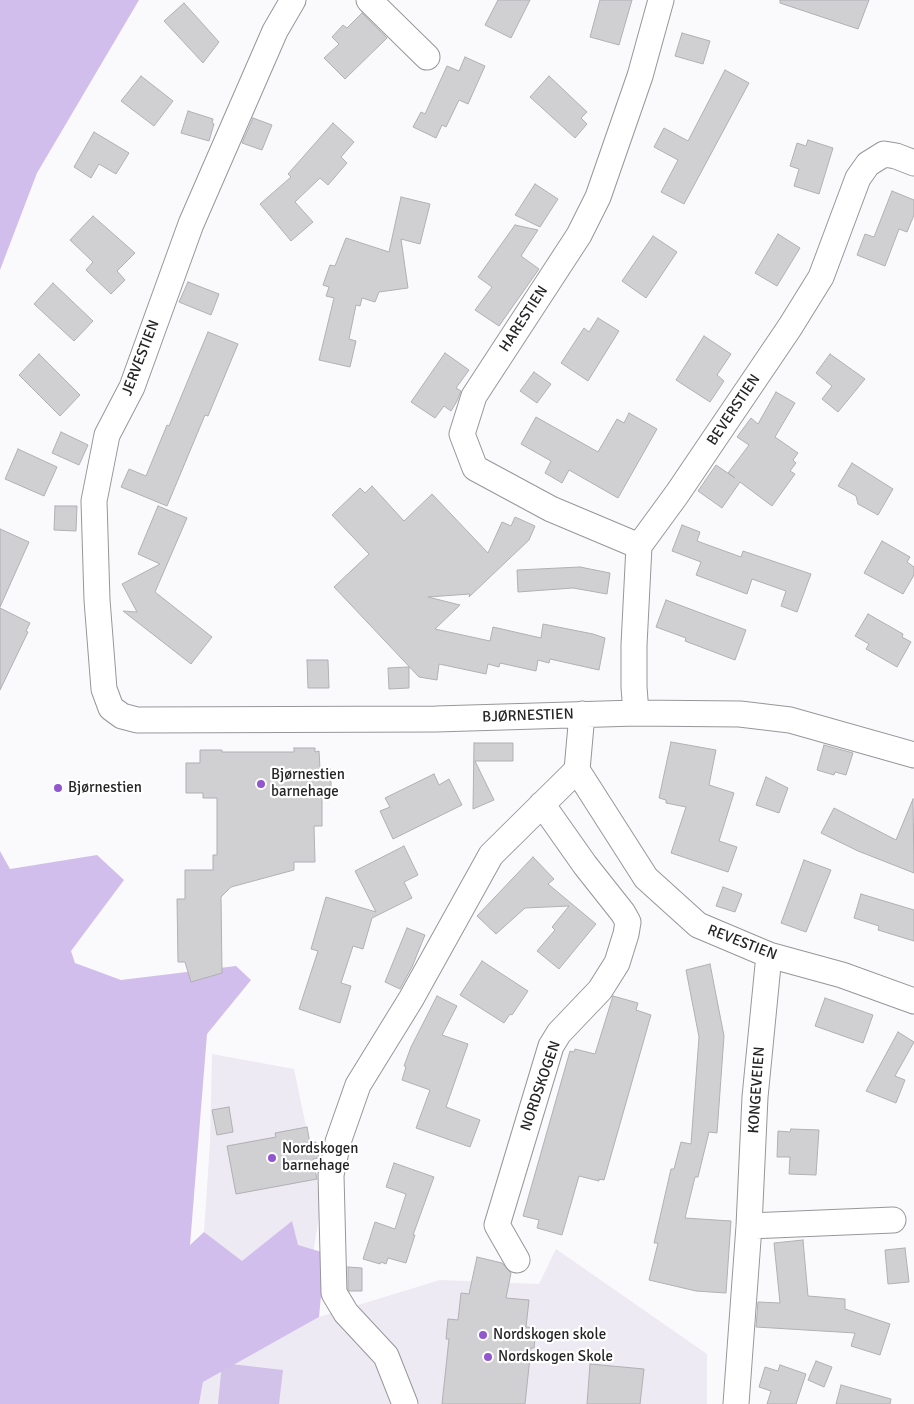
<!DOCTYPE html>
<meta charset="utf-8">
<style>
body{margin:0}
canvas{display:block;background:#faf9fc}
</style>
<canvas width="914" height="1404"></canvas>
<script>
const ctx = document.querySelector('canvas').getContext('2d');
ctx.lineJoin = 'round';
function paint(path, color) {
  ctx.fillStyle = color;
  ctx.fill(path, 'evenodd');
}
function shape(rows) {
  const path = new Path2D();
  for (const r of rows) {
    path.moveTo(r[0], r[1]);
    for (let i = 2; i < r.length; i += 2) path.lineTo(r[i], r[i + 1]);
  }
  return path;
}
function trace(path, color, width, dash) {
  ctx.strokeStyle = color;
  ctx.lineWidth = width;
  ctx.lineCap = dash ? 'butt' : 'round';
  ctx.setLineDash(dash || []);
  ctx.stroke(path);
}
function label(font, color, halo, rows, align = 'center') {
  ctx.font = font + ' Signika,sans-serif';
  ctx.lineWidth = 4.5;
  ctx.setLineDash([]);
  ctx.textBaseline = 'middle';
  ctx.strokeStyle = halo;
  ctx.fillStyle = color;
  for (const [text, x, y, turn = 0] of rows) {
    ctx.save();
    ctx.translate(x, y);
    ctx.rotate((+turn || 0) * Math.PI / 180);
    ctx.textAlign = isNaN(turn) ? turn : align;
    if (halo) ctx.strokeText(text, 0, 0);
    ctx.fillText(text, 0, 0);
    ctx.restore();
  }
}
paint(shape([
 [212,1054,294,1069,317,1179,320,1210,303,1317,204,1232,210,1143],
 [556,1249,707,1354,707,1404,199,1404,203,1382,319,1317,440,1280,539,1284]
]), '#eeeaf4');
paint(shape([
 [222,1363,283,1370,279,1404,218,1404]
]), '#d2c1e8');
paint(shape([
 [0,0,139,0,37,173,0,270],
 [0,851,10,869,97,855,124,880,71,951,75,963,121,980,236,966,251,980,207,1034,190,1245,204,1232,242,1261,292,1221,298,1245,325,1253,319,1317,203,1382,199,1404,0,1404]
]), '#d2beec');
const building = shape([
 [498,0,530,0,511,38,485,25,498,0],
 [600,0,632,0,619,45,590,37,600,0],
 [780,0,869,0,858,29,780,3,780,0],
 [184,3,219,42,203,63,164,21,184,3],
 [362,13,387,38,345,79,324,58,339,44,332,37,343,25,347,28,362,13],
 [682,33,710,41,703,64,675,56,682,33],
 [465,57,485,66,468,104,459,100,446,127,442,125,436,138,413,127,421,112,425,114,447,66,459,71,465,57],
 [725,70,749,83,684,204,661,192,678,160,654,147,664,128,688,141,725,70],
 [141,76,173,101,154,126,121,101,141,76],
 [549,76,587,112,581,118,587,124,575,138,530,97,549,76],
 [188,111,213,119,212,123,214,124,209,141,181,133,188,111],
 [253,118,272,125,262,150,242,143,253,118],
 [333,123,354,142,341,157,347,163,328,185,320,178,295,202,313,222,291,241,260,204,291,177,288,174,333,123],
 [94,132,129,153,116,174,99,164,91,178,74,167,94,132],
 [808,140,833,148,819,194,794,186,799,169,790,166,797,143,806,146,808,140],
 [535,184,558,199,540,227,515,215,535,184],
 [892,191,914,200,914,215,907,232,899,229,885,266,857,255,865,234,874,237,892,191],
 [401,197,430,204,420,244,401,239,408,288,379,292,375,302,362,298,360,306,356,305,349,339,356,341,350,367,319,360,334,298,326,296,329,287,323,285,330,265,335,266,346,238,389,252,401,197],
 [93,216,135,253,117,271,125,280,111,294,86,270,93,262,70,240,93,216],
 [515,225,538,230,521,256,539,269,499,326,475,310,492,287,478,277,515,225],
 [778,234,800,248,777,286,755,273,778,234],
 [653,236,677,252,646,298,622,281,653,236],
 [188,282,219,294,211,315,179,302,188,282],
 [53,283,93,321,74,341,34,304,53,283],
 [598,318,619,331,588,381,561,363,584,328,589,332,598,318],
 [208,332,238,344,208,416,205,415,167,506,121,487,129,469,146,476,167,425,169,426,208,332],
 [704,336,731,354,717,375,724,381,710,402,676,380,704,336],
 [445,353,469,370,456,388,461,391,457,401,451,411,444,406,435,418,411,402,445,353],
 [39,354,80,395,60,416,19,375,39,354],
 [830,354,865,379,838,412,822,399,832,386,816,373,830,354],
 [534,372,551,384,537,403,520,391,534,372],
 [776,392,795,403,775,437,798,453,793,460,796,463,790,471,795,474,772,506,740,482,722,508,698,491,716,465,735,478,728,473,749,445,737,437,751,418,758,424,776,392],
 [629,413,657,429,618,498,569,470,562,483,545,473,551,461,521,444,536,417,598,452,617,419,624,423,629,413],
 [61,432,88,445,79,465,52,453,61,432],
 [18,449,57,467,44,496,5,479,18,449],
 [852,463,893,489,878,515,858,504,856,496,838,486,852,463],
 [372,486,404,521,432,494,488,553,502,522,511,526,515,517,535,526,529,540,469,597,470,594,428,597,460,605,435,629,490,641,493,627,541,638,543,624,593,634,605,638,599,670,550,659,549,663,538,660,536,671,500,663,499,667,488,664,486,674,439,664,437,680,419,677,334,587,369,554,332,515,360,488,365,493,372,486],
 [55,506,77,506,76,531,54,530,55,506],
 [158,506,187,518,155,592,212,637,191,664,123,611,137,612,122,584,160,564,138,554,158,506],
 [682,525,700,532,697,541,741,557,743,551,811,574,797,612,781,606,786,591,752,579,747,594,696,575,701,562,672,551,682,525],
 [0,529,29,542,0,607,0,529],
 [882,541,910,557,907,562,914,567,914,575,903,594,864,573,882,541],
 [580,567,610,573,607,594,573,588,518,592,517,570,580,567],
 [666,600,746,630,735,660,685,641,686,638,656,627,666,600],
 [0,608,30,623,26,631,28,632,0,690,0,608],
 [868,614,903,634,902,637,911,642,897,667,866,649,869,644,855,636,868,614],
 [307,660,328,660,329,688,308,688,307,660],
 [409,667,409,688,389,689,388,668,409,667],
 [671,742,716,750,709,785,734,793,719,841,737,847,728,872,671,853,686,807,666,803,666,800,659,798,671,742],
 [474,743,513,743,513,761,475,761,494,800,473,809,474,743],
 [824,745,853,753,846,775,835,772,834,775,817,770,824,745],
 [294,748,315,748,315,752,319,751,320,769,331,769,331,797,322,797,322,826,314,826,315,862,294,862,294,870,231,887,221,897,222,973,191,982,185,962,178,962,177,899,185,899,185,870,213,870,213,855,217,855,217,798,203,798,203,793,186,793,186,763,200,763,200,750,222,750,222,752,294,752,294,748],
 [434,774,439,785,449,779,462,805,393,839,380,811,390,807,385,798,434,774],
 [766,777,788,788,779,813,756,805,766,777],
 [913,799,914,873,858,851,821,833,834,808,896,840,913,799],
 [404,846,418,875,404,882,412,898,372,918,363,949,353,946,341,983,351,986,340,1023,299,1009,318,951,311,949,326,897,376,912,355,871,404,846],
 [533,857,554,879,548,884,596,924,559,969,537,951,555,930,552,927,569,906,525,908,496,934,477,916,533,857],
 [804,860,831,870,806,932,781,923,804,860],
 [723,887,742,894,735,912,716,906,723,887],
 [861,894,914,910,914,941,878,930,879,926,854,918,861,894],
 [407,928,425,935,412,967,400,989,385,982,407,928],
 [482,961,528,991,512,1015,510,1014,504,1023,460,995,482,961],
 [710,964,724,1036,717,1133,709,1132,698,1177,695,1177,685,1218,731,1221,726,1293,696,1291,649,1280,658,1243,654,1243,671,1169,674,1169,681,1142,691,1144,699,1037,686,970,710,964],
 [437,996,457,1006,442,1035,468,1044,446,1107,480,1120,470,1147,416,1128,430,1090,402,1080,406,1067,404,1066,411,1047,437,996],
 [613,996,638,1003,636,1010,651,1015,604,1180,599,1179,599,1181,579,1176,562,1235,537,1228,539,1220,523,1216,570,1051,574,1052,575,1049,595,1054,613,996],
 [825,998,873,1015,863,1043,815,1026,825,998],
 [898,1032,914,1042,895,1076,905,1080,896,1103,866,1091,898,1032],
 [229,1107,233,1132,217,1135,212,1110,229,1107],
 [307,1127,310,1143,316,1142,319,1158,313,1159,317,1179,236,1194,227,1146,276,1137,275,1133,307,1127],
 [791,1129,819,1130,816,1175,789,1174,790,1157,777,1157,778,1131,790,1132,791,1129],
 [394,1163,434,1177,413,1235,415,1235,406,1263,388,1258,386,1264,381,1262,380,1264,363,1259,375,1222,395,1229,406,1194,386,1187,394,1163],
 [803,1240,808,1296,845,1299,845,1309,890,1324,880,1355,851,1346,855,1333,756,1327,758,1302,780,1303,774,1243,803,1240],
 [905,1248,909,1282,888,1284,885,1250,905,1248],
 [477,1257,502,1263,511,1273,506,1298,529,1300,526,1327,536,1328,534,1348,531,1348,525,1404,442,1404,449,1339,446,1339,448,1319,458,1320,461,1293,469,1294,477,1257],
 [348,1267,362,1268,362,1291,349,1291,348,1289,348,1267],
 [816,1361,832,1367,824,1387,808,1380,816,1361],
 [590,1364,644,1369,640,1404,587,1404,590,1364],
 [780,1365,806,1374,796,1404,767,1404,771,1391,759,1387,765,1367,778,1371,780,1365],
 [841,1385,891,1399,890,1404,836,1404,841,1385]
]);
paint(building, '#d0cfd2');
trace(building, '#b1b0b3', 1);
const minor = shape([
 [293,0,275,31,191,224,132,387,107,435,94,501,97,600,104,689,111,708,122,716,137,720,436,719,636,713,740,714,790,720,914,755],
 [369,0,427,57],
 [639,546,551,509,475,468,462,434,474,396,579,235,598,197,640,76,661,0],
 [636,713,634,687,634,645,639,546,677,494,790,327,821,277,858,178,868,164,884,154,896,156,914,163],
 [582,714,577,770,646,878,698,925,769,955,842,975,914,1001],
 [749,1226,893,1220],
 [517,1260,497,1225,551,1046,559,1033,600,990,617,963,626,934,628,922,623,913,585,865,542,804],
 [405,1404,386,1356,346,1313,334,1293,331,1175,338,1142,358,1085,411,999,491,855,577,770],
 [736,1404,749,1226,755,1097,769,955]
]);
trace(minor, '#979699', 27);
trace(minor, '#fff', 25);
for (const [x, y, r, color] of [
 [261,784,5,"#9257cf"],
 [58,788,5,"#9257cf"],
 [272,1158,5,"#9257cf"],
 [483,1335,5,"#9257cf"],
 [488,1357,5,"#9257cf"]
]) {
  const dot = new Path2D();
  dot.arc(x, y, r, 0, 2 * Math.PI);
  ctx.fillStyle = color;
  ctx.fill(dot);
  trace(dot, '#fff', 2);
}
label('15px', '#262526', '#fff', [
 ["HARESTIEN",524,319,-57],
 ["JERVESTIEN",141,358,-69],
 ["BEVERSTIEN",734,410,-56],
 ["BJØRNESTIEN",528,716,-2],
 ["REVESTIEN",742,943,21],
 ["NORDSKOGEN",541,1086,-71],
 ["KONGEVEIEN",757,1090,-86]
]);
label('15px', '#262526', '#fff', [
 ["Bjørnestien",271,775],
 ["barnehage",271,792],
 ["Bjørnestien",68,788],
 ["Nordskogen",282,1149],
 ["barnehage",282,1166],
 ["Nordskogen skole",493,1335],
 ["Nordskogen Skole",498,1357]
], 'left');
</script>
